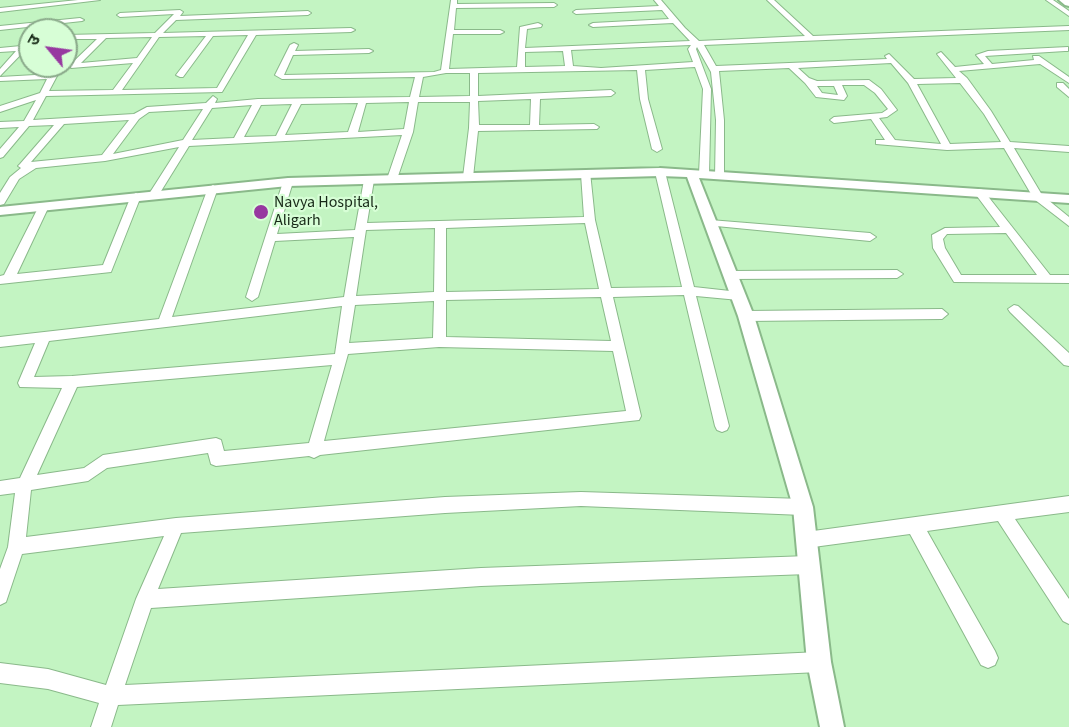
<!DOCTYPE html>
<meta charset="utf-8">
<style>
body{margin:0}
#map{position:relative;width:1069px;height:727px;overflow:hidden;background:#c3f4c2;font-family:"Source Sans 3","Noto Sans Devanagari",sans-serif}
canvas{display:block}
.north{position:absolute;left:18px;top:18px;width:60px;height:60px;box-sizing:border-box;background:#d7fed6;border:2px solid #8aa98a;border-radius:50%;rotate:299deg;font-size:16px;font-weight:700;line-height:24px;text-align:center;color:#172917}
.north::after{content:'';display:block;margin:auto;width:21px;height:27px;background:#9738a0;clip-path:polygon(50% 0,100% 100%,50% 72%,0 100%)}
</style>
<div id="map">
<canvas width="1069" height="727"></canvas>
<div class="north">उ</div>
</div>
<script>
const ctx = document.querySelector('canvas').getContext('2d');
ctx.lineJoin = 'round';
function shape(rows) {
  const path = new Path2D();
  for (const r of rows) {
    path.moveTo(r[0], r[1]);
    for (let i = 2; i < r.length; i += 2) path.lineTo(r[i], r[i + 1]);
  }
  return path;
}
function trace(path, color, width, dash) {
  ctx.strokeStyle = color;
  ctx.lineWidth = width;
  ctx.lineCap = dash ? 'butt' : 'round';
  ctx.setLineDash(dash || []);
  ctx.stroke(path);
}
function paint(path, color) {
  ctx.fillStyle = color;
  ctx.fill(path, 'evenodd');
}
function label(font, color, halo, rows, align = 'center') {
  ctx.font = font + ' "Source Sans 3",sans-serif';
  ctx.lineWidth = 4.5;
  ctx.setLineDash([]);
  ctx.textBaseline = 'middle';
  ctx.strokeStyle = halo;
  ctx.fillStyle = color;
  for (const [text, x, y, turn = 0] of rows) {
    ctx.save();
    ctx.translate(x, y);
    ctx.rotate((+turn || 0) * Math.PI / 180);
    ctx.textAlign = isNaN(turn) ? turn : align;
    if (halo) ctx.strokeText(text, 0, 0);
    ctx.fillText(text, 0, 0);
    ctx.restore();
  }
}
const minor = shape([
 [78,0,100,0,0,12,0,8,78,0],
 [451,0,457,0,457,4,554,3,557,5,554,7,456,8,454,30,500,30,504,32,500,34,453,34,449,69,517,67,520,27,538,23,542,25,541,27,527,29,525,48,690,41,673,23,593,27,589,25,593,23,669,19,662,10,576,14,573,12,576,10,659,6,654,0,661,0,685,28,699,41,805,36,767,0,774,0,813,36,1069,26,1069,30,704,45,716,66,887,59,885,56,889,54,914,79,956,78,937,54,941,52,955,67,984,64,976,55,988,51,1068,47,1068,51,1065,51,985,56,992,64,1034,60,1033,56,1039,56,1069,77,1069,83,1040,64,959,71,967,78,991,111,1010,142,1069,146,1069,152,1014,148,1042,195,1069,217,1069,226,1034,199,1004,148,947,150,876,144,876,140,885,140,871,119,834,123,830,120,834,117,882,113,888,109,875,93,864,85,842,85,847,96,844,100,816,97,805,83,789,68,719,71,724,120,724,175,719,178,715,177,716,120,711,72,697,47,696,49,711,89,709,174,704,177,699,174,703,89,695,67,645,70,648,99,662,149,657,152,652,149,640,99,637,70,478,73,478,96,611,90,615,93,611,96,540,99,539,125,594,124,599,127,597,129,478,131,473,177,468,180,463,177,469,128,470,102,418,102,413,132,397,179,392,182,387,179,402,135,189,146,158,196,154,197,149,194,179,147,105,161,36,168,19,179,4,204,0,205,0,193,10,177,21,168,18,166,20,164,54,125,29,126,3,157,0,158,0,149,19,127,0,128,0,122,24,121,36,100,0,112,0,106,40,93,47,79,0,81,0,77,53,74,57,76,49,91,113,90,133,63,71,68,71,64,97,39,66,39,66,35,155,33,174,14,120,17,117,15,120,13,180,10,183,12,180,16,308,11,311,13,308,15,176,20,163,33,351,28,355,30,351,32,256,35,222,92,46,96,33,120,134,114,147,107,206,103,213,96,217,99,215,103,258,99,410,97,415,77,282,79,275,75,290,45,294,43,298,45,295,51,369,49,373,51,369,53,293,55,284,75,434,72,441,70,451,0],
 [248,35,217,88,122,90,159,37,206,36,176,75,180,77,183,77,213,36,248,35],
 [152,37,137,58,81,63,106,38,152,37],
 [691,45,688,49,693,62,601,68,573,66,571,50,691,45],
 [563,51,565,66,525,67,525,52,563,51],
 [891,63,908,83,941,144,895,140,879,118,887,117,897,110,881,89,869,80,817,81,809,78,798,68,891,63],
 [446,73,470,73,470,96,419,97,423,77,446,73],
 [960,83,984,114,1001,142,950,144,917,84,960,83],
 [817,86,834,86,838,95,822,93,817,86],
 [531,99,530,125,479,125,478,101,531,99],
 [409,102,404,129,358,132,366,103,409,102],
 [358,103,348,132,285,135,301,104,358,103],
 [292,104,276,136,244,137,261,105,292,104],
 [252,105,234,138,192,140,212,108,252,105],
 [203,109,183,140,113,154,139,119,149,112,203,109],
 [129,120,102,155,31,162,64,124,129,120],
 [1046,0,1053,0,1069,11,1069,16,1046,0],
 [80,18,84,20,82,21,0,30,0,26,80,18],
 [27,38,30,38,30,45,0,76,0,69,16,51,0,52,0,48,21,46,27,38],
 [1057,83,1063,83,1069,89,1069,97,1057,87,1057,83],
 [660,169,665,172,694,287,739,292,745,296,739,300,696,296,729,426,727,430,722,432,717,430,715,426,684,295,613,297,641,416,639,420,320,455,314,458,309,456,216,466,211,464,208,453,107,468,88,481,31,490,26,537,176,518,445,497,581,492,803,499,809,502,811,507,809,512,803,515,581,506,445,513,181,533,158,589,481,568,808,556,814,559,817,565,814,571,808,574,481,586,151,608,125,685,819,652,826,655,829,662,826,669,819,672,118,705,111,727,91,727,99,703,48,689,0,683,0,663,48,669,106,685,136,599,164,536,22,554,6,602,0,605,0,569,8,547,15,493,0,495,0,481,20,478,62,388,20,387,18,383,35,343,0,347,0,337,159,319,208,188,213,185,218,188,172,317,344,297,354,237,275,241,258,297,252,301,246,297,283,182,288,179,293,182,277,234,355,230,364,180,369,177,374,180,367,223,584,217,581,174,582,172,590,172,595,220,611,288,682,287,655,172,660,169],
 [585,223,599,289,446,292,446,228,585,223],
 [435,228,434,292,356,296,366,230,435,228],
 [601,297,611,341,446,337,446,300,601,297],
 [434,301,433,338,349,343,355,305,434,301],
 [342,306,335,354,72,376,34,377,49,341,342,306],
 [439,347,613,351,626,411,324,441,348,354,439,347],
 [332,365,309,443,224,451,221,440,216,438,103,455,84,468,37,475,77,387,332,365],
 [979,189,983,190,1050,275,1069,275,1069,283,954,282,933,248,932,235,945,228,1000,227,974,192,979,189],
 [1006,233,1037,275,961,275,945,248,943,239,947,234,1006,233],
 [136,193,141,196,111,272,0,284,0,276,4,275,40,204,44,203,49,206,17,274,103,265,131,196,136,193],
 [710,220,870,233,876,237,870,241,706,225,706,221,710,220],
 [897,270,903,274,897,278,730,279,724,275,730,271,897,270],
 [1014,305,1018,306,1069,353,1069,366,1064,365,1010,312,1008,309,1014,305],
 [942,309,948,314,942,319,746,321,740,316,746,311,942,309],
 [1069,496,1069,512,1015,519,1069,599,1069,624,1063,621,998,521,927,531,995,651,998,658,995,665,988,668,981,665,910,534,806,548,800,546,798,540,800,534,806,532,1069,496]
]);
const tertiary = shape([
 [660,168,1069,195,1069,203,699,178,754,316,813,507,831,662,844,727,820,727,807,662,793,507,738,316,687,177,660,176,288,186,0,215,0,207,288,178,660,168]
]);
const trunk = shape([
 [1059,0,1069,0,1069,6,1065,5,1059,0]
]);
trace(minor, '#8ab98a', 2);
trace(tertiary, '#8ab98a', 4);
trace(trunk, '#8ab98a', 4);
paint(minor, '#fff');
paint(tertiary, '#fff');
paint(trunk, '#fff');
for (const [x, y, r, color] of [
 [261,212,8,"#9738a0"]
]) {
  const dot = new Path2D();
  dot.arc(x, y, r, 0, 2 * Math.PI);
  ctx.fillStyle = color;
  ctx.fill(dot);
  trace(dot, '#d7fed6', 2);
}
label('16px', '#172917', '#d7fed6', [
 ["Navya Hospital,",274,203],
 ["Aligarh",274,221]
], 'left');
</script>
